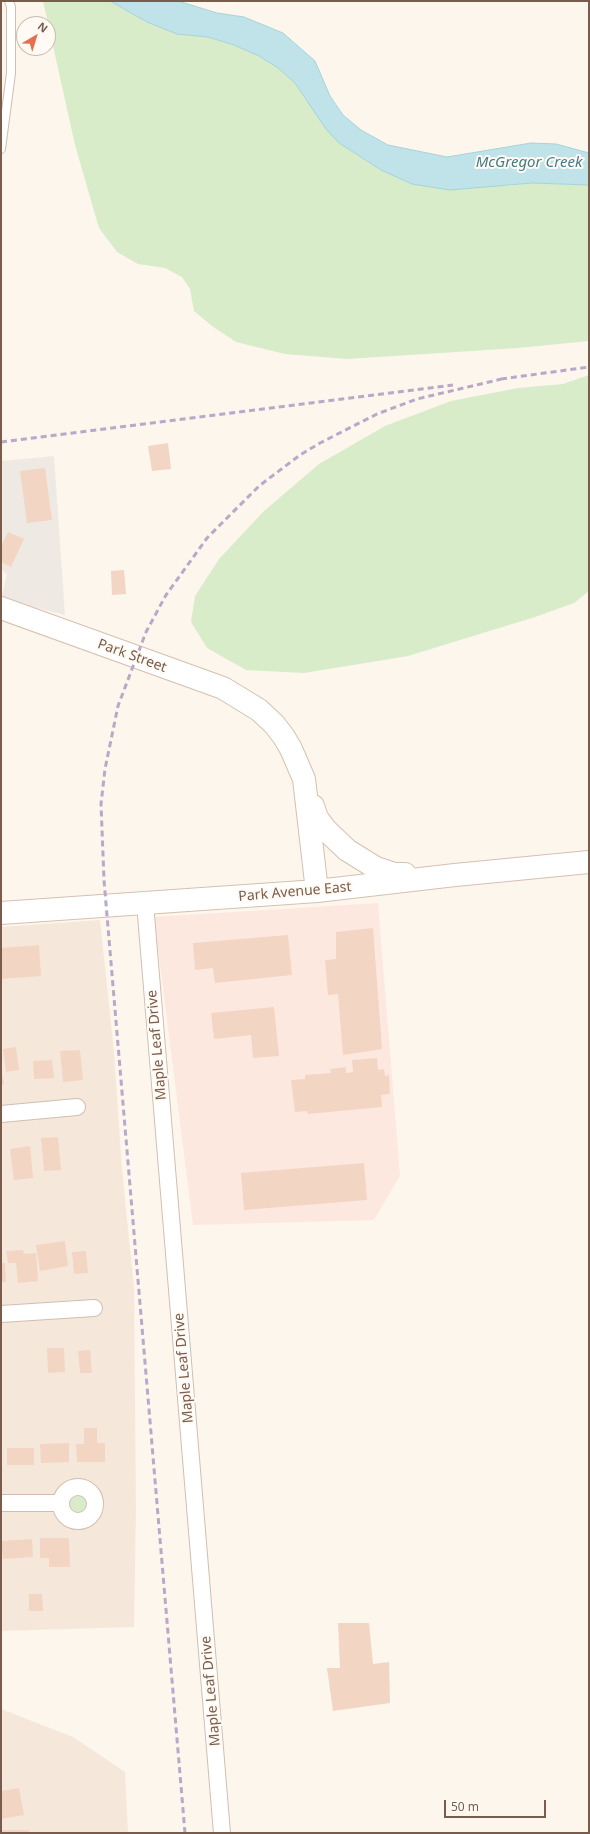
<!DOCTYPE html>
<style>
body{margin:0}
#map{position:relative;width:590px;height:1834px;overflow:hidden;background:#fdf6ec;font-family:"Noto Sans",sans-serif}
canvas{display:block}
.frame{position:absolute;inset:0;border:2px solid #7a5c4d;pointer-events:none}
.north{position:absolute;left:16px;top:16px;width:40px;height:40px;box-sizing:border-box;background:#fffaf3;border:1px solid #cabbb1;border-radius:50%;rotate:38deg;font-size:11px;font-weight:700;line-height:16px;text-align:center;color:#7a5c4d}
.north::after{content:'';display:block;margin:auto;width:14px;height:18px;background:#e76f51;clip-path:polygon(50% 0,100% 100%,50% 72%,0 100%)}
.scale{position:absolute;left:444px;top:1800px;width:102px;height:18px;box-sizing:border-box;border:2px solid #7a5c4d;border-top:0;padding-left:5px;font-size:12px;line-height:14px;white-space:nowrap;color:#7a5c4d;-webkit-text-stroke:3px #fffaf3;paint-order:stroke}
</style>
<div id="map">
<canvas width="590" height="1834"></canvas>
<div class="frame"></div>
<div class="north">N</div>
<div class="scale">50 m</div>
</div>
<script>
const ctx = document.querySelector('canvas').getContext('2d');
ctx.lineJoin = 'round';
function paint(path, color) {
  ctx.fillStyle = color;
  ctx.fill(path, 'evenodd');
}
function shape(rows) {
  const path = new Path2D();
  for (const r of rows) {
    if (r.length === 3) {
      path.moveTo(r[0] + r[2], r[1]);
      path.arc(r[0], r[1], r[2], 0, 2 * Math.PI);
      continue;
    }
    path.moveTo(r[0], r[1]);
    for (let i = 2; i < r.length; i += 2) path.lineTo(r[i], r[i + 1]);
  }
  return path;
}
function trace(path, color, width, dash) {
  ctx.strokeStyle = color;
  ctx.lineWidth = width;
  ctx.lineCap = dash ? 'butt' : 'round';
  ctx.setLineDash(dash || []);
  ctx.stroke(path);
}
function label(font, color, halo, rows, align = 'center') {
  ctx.font = font + ' "Noto Sans",sans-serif';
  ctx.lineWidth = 4;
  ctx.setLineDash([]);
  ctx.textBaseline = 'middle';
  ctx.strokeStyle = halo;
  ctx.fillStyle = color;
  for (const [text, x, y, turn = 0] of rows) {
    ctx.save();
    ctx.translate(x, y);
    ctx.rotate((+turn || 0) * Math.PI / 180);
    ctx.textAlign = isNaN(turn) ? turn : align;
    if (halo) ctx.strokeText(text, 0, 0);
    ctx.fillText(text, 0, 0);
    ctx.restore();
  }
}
paint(shape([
 [100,920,114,1052,122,1169,134,1288,136,1508,134,1627,1,1631,1,927],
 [1,1709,73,1737,125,1772,128,1833,1,1833]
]), '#f5e8da');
paint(shape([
 [378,903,400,1176,374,1220,193,1225,154,917]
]), '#fde8e0');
paint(shape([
 [54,456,65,615,1,599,7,574,1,569,1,461]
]), '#efe9e4');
paint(shape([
 [43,1,110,1,147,22,177,34,208,37,234,45,259,56,278,68,295,83,339,143,381,170,505,186,532,183,589,185,589,341,518,348,347,359,285,354,236,342,212,326,194,311,190,289,182,277,165,268,138,264,117,252,99,228,75,145],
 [589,375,589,591,574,603,535,617,408,656,304,673,246,670,207,648,191,622,195,596,219,559,264,511,319,464,385,426,451,401,518,388,563,384],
 [78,1504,10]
]), '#d8ecc9');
const water = shape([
 [110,1,178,1,217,13,244,17,283,33,315,61,330,96,343,115,361,130,388,145,447,157,531,143,556,144,589,153,589,185,532,183,450,190,412,184,381,170,339,143,326,129,295,83,278,68,259,56,234,45,208,37,177,34,147,22,110,1]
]);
paint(water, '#bfe3e8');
trace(water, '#a5d3da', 1);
paint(shape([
 [168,443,171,469,152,471,148,446],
 [45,468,52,520,27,523,20,471],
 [8,532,24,539,11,567,1,562,1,546],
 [124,570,126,594,112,595,111,571],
 [373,928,382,1049,343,1055,338,994,328,995,325,960,336,959,336,932],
 [288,935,292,975,215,983,213,968,195,970,193,943],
 [39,945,41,976,1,979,1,948],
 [274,1007,279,1056,253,1058,251,1035,214,1039,211,1013],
 [16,1047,19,1070,6,1072,3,1049],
 [80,1050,83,1080,63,1082,60,1051],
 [377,1058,378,1070,384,1069,385,1076,389,1075,390,1094,381,1095,382,1107,308,1114,307,1111,295,1112,291,1080,305,1079,305,1075,331,1073,330,1069,346,1067,346,1073,353,1072,352,1060],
 [52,1060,54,1078,34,1079,33,1061],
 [1,1069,4,1084,1,1085],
 [58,1137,61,1170,44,1171,41,1138],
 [30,1146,33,1178,14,1180,10,1149],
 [364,1163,367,1200,244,1210,241,1173],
 [65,1241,68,1266,40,1271,36,1245],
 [23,1250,24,1254,36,1253,38,1281,18,1283,16,1263,8,1263,6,1251],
 [86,1251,88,1273,74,1274,72,1252],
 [1,1263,5,1263,6,1282,1,1282],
 [47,1348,64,1348,65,1372,48,1373],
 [90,1350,92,1373,80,1373,78,1351],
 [84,1428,97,1428,97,1443,105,1443,105,1462,77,1462,76,1444,84,1444],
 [69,1443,69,1462,41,1463,40,1444],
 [7,1448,34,1448,34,1465,7,1465],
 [40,1538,69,1538,70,1567,49,1567,49,1558,40,1558],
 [32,1539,33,1557,3,1559,1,1541],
 [29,1594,42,1594,43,1611,29,1611],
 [338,1623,369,1623,373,1664,389,1662,390,1703,333,1711,327,1668,340,1668],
 [19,1788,24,1815,1,1819,1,1791],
 [1,1830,29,1830,29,1833,1,1833]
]), '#f3d5c3');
const lane = shape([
 [1,149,11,73,11,7,9,1]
]);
const street = shape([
 [145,903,222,1833],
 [1,1114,77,1107],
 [1,1314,94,1308],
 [78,1504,17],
 [1,1503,61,1503]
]);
const secondary = shape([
 [1,608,223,688,259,710,274,724,284,737,291,749,304,779,317,891],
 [313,806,317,818,326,830,347,850,376,868,394,874,405,874],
 [1,913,317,891,455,875,589,862]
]);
trace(lane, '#d1beb0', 10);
trace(street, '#d1beb0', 18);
trace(secondary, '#d6c0b0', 24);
trace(lane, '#fff', 8);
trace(street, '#fff', 16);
trace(secondary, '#fff', 22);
trace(shape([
 [501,379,589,367],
 [1,442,453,385],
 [185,1833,104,880,101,804,105,769,118,706,146,632,166,595,207,538,259,486,300,455,320,443,377,414,417,399,506,378]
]), '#b9a8c9', 3, [6, 4]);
label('14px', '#7a5c4d', '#fffaf3', [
 ["Park Street",132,656,20],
 ["Park Avenue East",295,892,-5],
 ["Maple Leaf Drive",157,1045,-95],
 ["Maple Leaf Drive",184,1368,-95],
 ["Maple Leaf Drive",211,1691,-95]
]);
label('italic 15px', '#437c86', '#fffaf3', [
 ["McGregor Creek",529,163]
]);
</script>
